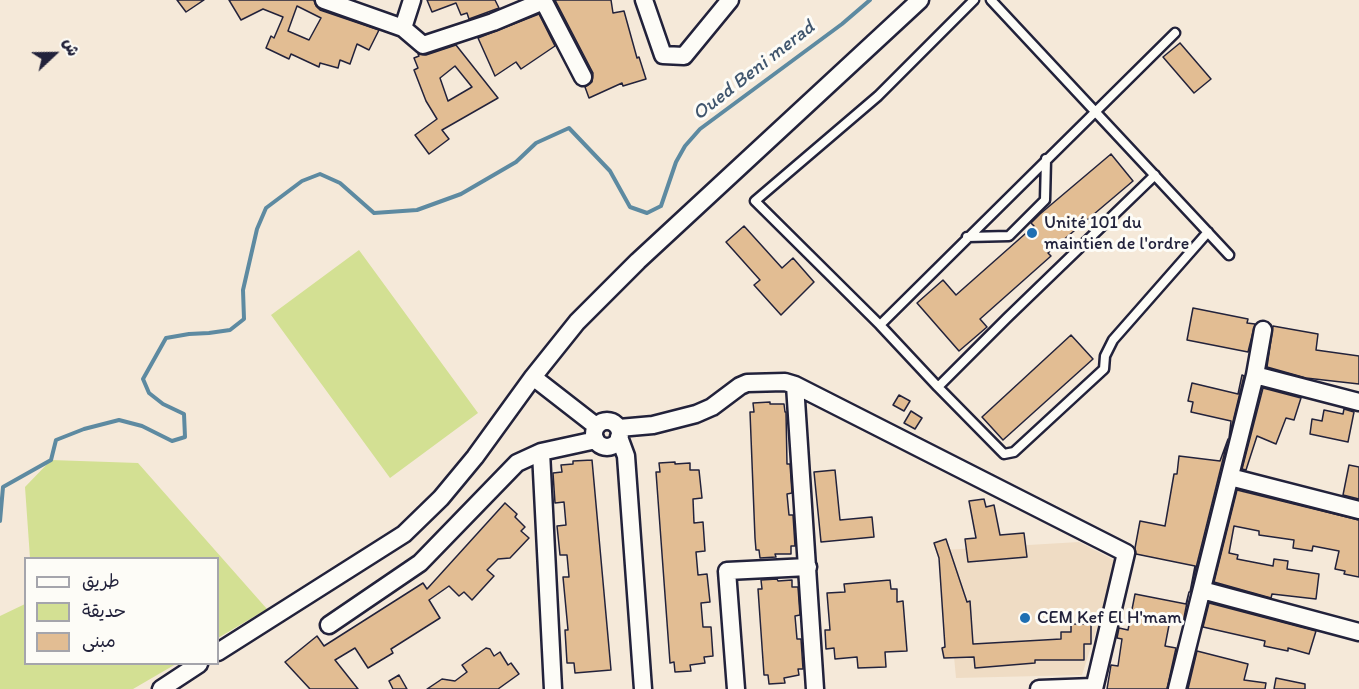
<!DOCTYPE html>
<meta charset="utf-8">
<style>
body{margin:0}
#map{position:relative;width:1359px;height:689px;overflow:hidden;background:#f5e9d9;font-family:Itim,"Playpen Sans Arabic",sans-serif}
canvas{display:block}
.legend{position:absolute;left:24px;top:557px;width:195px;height:108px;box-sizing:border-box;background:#fdfcf7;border:2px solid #a5a5ac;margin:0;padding:8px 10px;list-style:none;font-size:18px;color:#22223b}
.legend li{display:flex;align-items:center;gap:12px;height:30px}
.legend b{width:30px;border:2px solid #a5a5ac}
.north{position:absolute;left:24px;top:24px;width:60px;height:60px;-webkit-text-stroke:4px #fdfcf7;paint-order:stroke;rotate:68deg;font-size:16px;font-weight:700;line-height:24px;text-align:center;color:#22223b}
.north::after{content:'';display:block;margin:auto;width:21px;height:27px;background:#22223b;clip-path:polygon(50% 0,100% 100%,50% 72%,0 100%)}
</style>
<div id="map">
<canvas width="1359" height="689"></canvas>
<ul class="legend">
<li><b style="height:8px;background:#fdfcf7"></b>طريق</li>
<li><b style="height:16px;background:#d3e093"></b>حديقة</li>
<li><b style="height:16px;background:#e2bd93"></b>مبنى</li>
</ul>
<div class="north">ش</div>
</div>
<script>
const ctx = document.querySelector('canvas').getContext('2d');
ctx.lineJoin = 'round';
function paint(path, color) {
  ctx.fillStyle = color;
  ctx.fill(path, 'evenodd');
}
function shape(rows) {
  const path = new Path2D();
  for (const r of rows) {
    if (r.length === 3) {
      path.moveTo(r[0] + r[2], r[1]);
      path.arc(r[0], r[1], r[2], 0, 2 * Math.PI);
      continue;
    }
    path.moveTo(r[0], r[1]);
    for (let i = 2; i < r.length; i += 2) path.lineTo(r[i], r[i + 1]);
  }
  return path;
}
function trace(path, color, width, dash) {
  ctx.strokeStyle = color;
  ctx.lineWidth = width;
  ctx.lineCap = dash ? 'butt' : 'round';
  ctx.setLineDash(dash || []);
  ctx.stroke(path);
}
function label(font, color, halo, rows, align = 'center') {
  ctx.font = font + ' Itim,sans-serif';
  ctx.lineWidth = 6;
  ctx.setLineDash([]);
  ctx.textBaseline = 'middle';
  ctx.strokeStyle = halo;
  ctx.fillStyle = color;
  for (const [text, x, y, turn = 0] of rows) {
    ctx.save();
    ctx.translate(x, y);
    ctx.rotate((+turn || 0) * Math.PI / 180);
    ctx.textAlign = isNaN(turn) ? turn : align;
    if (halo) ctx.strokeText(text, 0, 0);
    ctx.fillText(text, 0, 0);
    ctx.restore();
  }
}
paint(shape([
 [1079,542,1118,562,1082,675,956,678,944,550]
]), '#efdcc4');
paint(shape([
 [359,250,478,413,390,478,271,315],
 [51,460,138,463,267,609,218,638,218,558,30,558,25,487],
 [25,604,26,664,176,664,133,689,0,689,0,616]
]), '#d3e093');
trace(shape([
 [0,521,3,487,51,460,56,440,84,429,119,420,142,426,172,441,185,437,184,414,163,404,149,393,143,379,166,338,189,334,209,333,230,330,244,319,243,290,257,229,266,208,302,181,320,174,340,183,374,213,417,210,461,194,516,162,536,143,569,128,610,171,630,207,647,213,661,206,676,162,685,146,700,129,842,24,870,0]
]), '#5d8aa1', 4);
const building = shape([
 [177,0,204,0,186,12,177,0],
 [229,0,314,0,316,6,320,10,379,30,369,50,357,44,350,64,340,60,338,68,320,63,319,67,291,54,289,59,266,48,271,36,274,38,283,17,263,9,241,20,229,0],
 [297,6,321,18,309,40,288,31,297,6],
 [427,0,495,0,499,8,469,19,467,13,461,15,456,3,432,12,427,0],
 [555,0,611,0,613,13,624,11,637,58,639,57,646,79,623,86,622,83,589,98,585,87,592,82,593,73,555,0],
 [539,14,555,46,521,69,516,62,495,76,478,38,539,14],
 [1180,43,1211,79,1194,93,1163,57,1180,43],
 [456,45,498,98,442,130,449,139,429,154,415,135,437,119,426,101,414,70,418,68,414,58,419,56,418,54,426,55,456,45],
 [455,66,472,87,448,101,440,78,455,66],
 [1111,154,1133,181,1048,253,1051,256,980,319,987,327,959,351,917,303,943,280,956,295,1034,226,1031,223,1040,214,1111,154],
 [744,226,782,268,793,258,814,282,781,315,754,285,760,280,726,242,744,226],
 [1193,308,1248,319,1247,323,1255,324,1248,352,1187,340,1193,308],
 [1273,326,1318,334,1316,350,1359,356,1359,384,1306,378,1267,367,1273,326],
 [1071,335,1093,359,1003,440,982,417,1071,335],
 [1242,375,1244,376,1229,438,1231,421,1191,412,1193,402,1188,401,1192,383,1238,394,1242,375],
 [1263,388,1301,398,1294,420,1286,418,1276,444,1257,436,1246,470,1242,469,1263,388],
 [899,395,910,401,904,411,893,405,899,395],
 [770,402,770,404,784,404,785,412,786,412,787,464,790,464,792,493,787,494,789,515,793,515,795,546,791,546,791,554,775,554,776,557,760,558,759,550,756,550,755,538,750,412,754,412,753,403,770,402],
 [1344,409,1354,412,1348,442,1310,434,1312,419,1322,421,1324,410,1343,414,1344,409],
 [911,411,922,418,915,429,904,423,911,411],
 [1228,439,1190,592,1195,566,1136,554,1135,548,1140,521,1165,526,1174,474,1177,474,1179,456,1220,461,1228,439],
 [592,460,611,670,575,673,574,663,567,663,565,630,568,630,563,577,569,577,567,555,560,555,557,526,566,525,564,502,555,503,553,473,562,472,561,465,573,464,573,461,592,460],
 [675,462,675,464,690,463,690,470,699,470,702,498,693,499,694,523,703,522,705,551,696,552,698,575,707,574,710,602,701,603,703,627,711,627,713,656,704,657,705,663,690,665,691,671,675,672,674,662,670,663,656,472,660,472,659,463,675,462],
 [1349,465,1359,467,1359,499,1343,495,1349,465],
 [835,470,840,520,872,517,874,537,821,542,814,472,835,470],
 [1237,490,1359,520,1359,577,1344,574,1345,571,1335,569,1339,551,1313,546,1312,551,1293,548,1294,540,1259,535,1259,531,1234,526,1229,553,1238,555,1237,559,1273,566,1274,559,1288,561,1287,569,1319,574,1316,599,1272,594,1271,598,1214,582,1237,490],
 [984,499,986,507,994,505,1000,535,1024,533,1027,557,968,562,965,539,976,538,969,501,984,499],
 [505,503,517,514,515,517,525,527,521,531,529,538,510,558,498,559,487,570,494,576,472,600,464,592,459,596,449,586,429,600,440,618,391,649,393,653,368,668,355,648,335,660,358,689,310,689,285,662,317,636,324,646,423,583,427,589,505,503],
 [946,539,967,602,970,601,973,644,1061,639,1061,632,1071,632,1071,624,1091,624,1091,644,1084,644,1084,660,1035,660,1035,663,975,668,974,657,944,658,942,648,945,647,939,558,934,543,946,539],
 [777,579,778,581,792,580,792,587,798,587,800,615,795,616,797,639,801,639,803,669,798,669,799,675,784,678,785,683,769,684,768,675,764,675,758,589,762,589,761,580,777,579],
 [890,580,891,589,897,589,897,602,903,601,907,651,885,652,886,667,858,668,857,657,835,659,834,648,826,649,825,630,830,630,827,593,845,592,844,584,890,580],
 [1189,592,1183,623,1170,620,1165,646,1176,648,1167,689,1107,689,1111,665,1118,666,1122,639,1117,638,1119,628,1128,630,1135,594,1186,604,1189,592],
 [1209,603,1316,631,1309,654,1288,648,1288,651,1264,646,1265,641,1203,627,1209,603],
 [486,648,490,649,494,656,500,652,508,665,511,663,519,674,498,689,427,689,442,679,455,681,467,672,462,665,486,648],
 [1197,651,1248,664,1244,680,1266,683,1265,689,1188,689,1197,651],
 [399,675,407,689,393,689,389,681,399,675],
 [1276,678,1305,684,1305,689,1274,689,1276,678]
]);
paint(building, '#e2bd93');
trace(building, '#22223b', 1.5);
const service = shape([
 [974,0,878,96,755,201,880,325,938,387,1004,454,1014,452,1104,369,1105,356,1113,340,1208,232],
 [991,0,1229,255],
 [967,237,1009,236,1045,200,1046,159],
 [880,325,1175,33],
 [938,387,1007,318,1155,175]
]);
const minor = shape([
 [324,0,403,28,423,45,493,22,543,1],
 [543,0,583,77],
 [644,0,663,55,684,56,730,0],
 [403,28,412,0],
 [1255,375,1359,402],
 [533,377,596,426],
 [795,385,815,689],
 [607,434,13],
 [619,428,653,425,696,414,712,407,740,386,747,383,785,382,795,385,1126,553,1094,689],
 [619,437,626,456,643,689],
 [541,452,553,689],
 [1230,477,1359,510],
 [1202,590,1359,632],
 [329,625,420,563,517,463,541,452,596,440],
 [218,652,404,534,441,498,475,457,533,377,577,322,638,261,920,0],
 [161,689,199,664],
 [736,689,727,571,808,567],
 [1039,689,1093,687],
 [1177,689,1255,375,1263,330]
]);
trace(service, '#22223b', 13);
trace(minor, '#22223b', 21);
trace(service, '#fdfcf7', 8);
trace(minor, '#fdfcf7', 16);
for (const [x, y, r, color] of [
 [1032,233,6,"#1f6fb2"],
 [1025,618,6,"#1f6fb2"]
]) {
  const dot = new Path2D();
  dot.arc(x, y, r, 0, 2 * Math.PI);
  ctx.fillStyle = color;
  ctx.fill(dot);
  trace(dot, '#fdfcf7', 2);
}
label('18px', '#22223b', '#fdfcf7', [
 ["Unité 101 du",1044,223],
 ["maintien de l'ordre",1044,244],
 ["CEM Kef El H'mam",1037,618]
], 'left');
label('italic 20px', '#40566e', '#fdfcf7', [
 ["Oued Beni merad",754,71,-38]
]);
</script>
